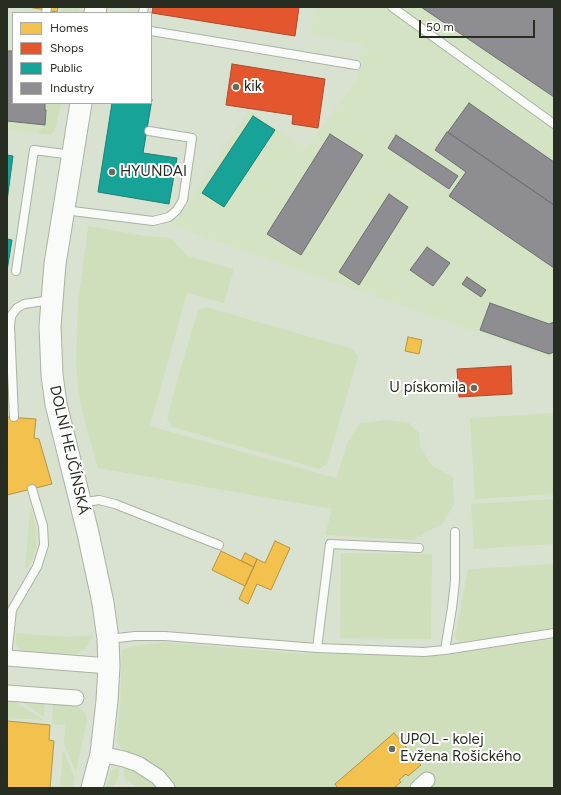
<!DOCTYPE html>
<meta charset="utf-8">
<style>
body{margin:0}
#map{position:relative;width:561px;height:795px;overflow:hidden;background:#d9e2d0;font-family:Figtree,sans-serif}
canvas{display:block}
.frame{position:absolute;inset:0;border:8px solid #272d20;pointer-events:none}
.legend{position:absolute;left:12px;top:12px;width:140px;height:92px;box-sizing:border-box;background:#fff;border:1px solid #a9aba6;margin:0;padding:5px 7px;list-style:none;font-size:12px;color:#272d20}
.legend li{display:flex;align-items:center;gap:8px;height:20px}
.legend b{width:20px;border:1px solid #a9aba6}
.scale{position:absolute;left:419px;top:20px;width:116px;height:18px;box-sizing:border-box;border:2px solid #272d20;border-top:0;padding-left:5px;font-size:12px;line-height:14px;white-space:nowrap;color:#272d20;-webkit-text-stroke:3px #fff;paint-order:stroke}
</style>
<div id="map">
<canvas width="561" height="795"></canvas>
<div class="frame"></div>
<ul class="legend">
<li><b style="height:11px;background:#f2c14e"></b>Homes</li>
<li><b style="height:11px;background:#e4572e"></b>Shops</li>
<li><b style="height:11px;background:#17a398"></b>Public</li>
<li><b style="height:11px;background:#8d8d92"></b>Industry</li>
</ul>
<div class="scale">50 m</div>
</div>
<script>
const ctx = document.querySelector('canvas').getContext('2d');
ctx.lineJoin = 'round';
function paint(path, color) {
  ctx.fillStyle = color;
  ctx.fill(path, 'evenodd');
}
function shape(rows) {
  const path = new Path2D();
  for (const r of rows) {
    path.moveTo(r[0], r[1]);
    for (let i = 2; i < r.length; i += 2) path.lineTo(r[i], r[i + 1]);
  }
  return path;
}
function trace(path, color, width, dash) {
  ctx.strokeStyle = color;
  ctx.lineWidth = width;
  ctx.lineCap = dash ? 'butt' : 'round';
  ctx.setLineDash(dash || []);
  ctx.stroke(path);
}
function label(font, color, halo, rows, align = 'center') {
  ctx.font = font + ' Figtree,sans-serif';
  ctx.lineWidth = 4;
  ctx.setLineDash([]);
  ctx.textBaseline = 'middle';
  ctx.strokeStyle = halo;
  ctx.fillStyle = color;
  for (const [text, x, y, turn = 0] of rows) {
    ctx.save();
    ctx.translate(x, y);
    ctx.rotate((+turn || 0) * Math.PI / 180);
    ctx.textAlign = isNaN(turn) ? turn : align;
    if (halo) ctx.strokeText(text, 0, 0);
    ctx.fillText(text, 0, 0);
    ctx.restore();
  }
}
paint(shape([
 [315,7,554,7,554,356,551,358,173,226,248,110,306,148,356,81,362,44,310,35],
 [7,48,13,49,13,103,49,103,45,135,7,130]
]), '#d4e3c4');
paint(shape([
 [62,7,80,7,79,13,62,13],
 [45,103,61,103,57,122,54,131,50,135,38,133,45,125,46,111,45,110],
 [88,226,146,236,171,238,188,256,234,269,224,303,187,293,150,426,336,478,348,441,360,423,385,420,409,423,419,433,420,447,432,466,453,477,454,504,443,523,413,540,325,535,332,509,98,468,84,419,79,394,76,364,78,304],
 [206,307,353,349,358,357,327,464,319,469,172,427,167,419,176,384,198,311],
 [554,413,554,494,475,499,470,418],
 [554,499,554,544,474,549,471,504],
 [31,509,36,529,36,547,33,558,25,570,30,510],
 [341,553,432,554,431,639,340,638],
 [554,564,554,628,459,642,455,637,468,569],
 [16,633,68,637,93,635,90,642,85,649,76,654,70,655,23,651,19,649,16,644],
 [554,639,554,788,176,788,166,773,144,758,122,749,116,740,120,707,122,650,129,647,162,642,294,653,436,656],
 [7,701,14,701,44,720,7,718],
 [22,702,45,703,44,717],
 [53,704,78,707,86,714,87,720,76,772,64,744,65,725,52,724],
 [63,750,75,778,72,788,60,788],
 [120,767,116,784,111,787,106,787,111,771],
 [125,767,137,772,157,788,138,788,128,781,125,778,123,774]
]), '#cfdfbb');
const homes = shape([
 [28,7,58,7,57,12,28,7],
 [408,337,422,340,419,354,405,351,408,337],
 [7,417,36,419,34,438,39,439,52,484,7,495,7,417],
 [275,541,290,548,271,590,257,584,248,604,239,599,257,559,265,563,275,541],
 [221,551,254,567,245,586,212,570,221,551],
 [245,553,257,559,254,567,241,561,245,553],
 [7,721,50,725,49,740,54,741,50,788,7,788,7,721],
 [394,733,421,765,408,776,406,774,399,780,401,782,394,788,335,788,337,787,335,784,394,733]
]);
paint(homes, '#f2c14e');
trace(homes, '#b59540', 1);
const shops = shape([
 [153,7,299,7,295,36,152,13,153,7],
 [232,64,325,79,318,128,292,124,293,115,226,105,232,64],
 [511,366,512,394,459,397,457,369,511,366]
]);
paint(shops, '#e4572e');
trace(shops, '#ab4a2a', 1);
const public = shape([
 [151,99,152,99,143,153,177,158,169,204,98,192,112,103,151,103,151,99],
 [253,116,275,130,224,207,202,193,253,116],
 [7,155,13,156,7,201,7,155],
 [7,239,12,240,7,271,7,239]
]);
paint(public, '#17a398');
trace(public, '#1c8074', 1);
const industry = shape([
 [421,7,554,7,554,97,421,7],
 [7,51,13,51,13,103,45,103,45,110,46,110,45,125,7,121,7,51],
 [469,103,554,162,554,205,448,132,469,103],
 [447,132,554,205,554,268,449,196,466,172,435,150,447,132],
 [330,134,363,155,301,255,267,234,330,134],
 [396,135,458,176,449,189,388,148,396,135],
 [389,194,408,207,359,285,339,272,389,194],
 [427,247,450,263,433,286,410,270,427,247],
 [467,277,486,290,481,297,462,284,467,277],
 [490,303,549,324,554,322,554,352,549,354,480,330,490,303]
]);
paint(industry, '#8d8d92');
trace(industry, '#6e7070', 1);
const lane = shape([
 [392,7,554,124],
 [46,13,47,7],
 [143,13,144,7],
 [151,31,356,65],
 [64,210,153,221,169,217,177,210,183,200,192,138,149,131],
 [16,271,34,150,72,155],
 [14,417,10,326,11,316,17,308,24,304,51,300],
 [81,503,99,500,115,504,219,545],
 [109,639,135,636,165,636,317,648,424,652,445,650,554,633],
 [317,648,330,544,419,548],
 [445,650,452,608,455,581,455,532],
 [7,656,12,610,37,567,44,545,43,526,32,489]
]);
const street = shape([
 [7,658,109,666],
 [7,693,76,698],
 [101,754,124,759,138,764,158,777,167,788],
 [418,788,427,780]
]);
const secondary = shape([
 [95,13,96,7],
 [81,103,55,264,50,326,52,375,56,404,88,533,103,603,108,639,109,666,107,701,101,754,92,788]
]);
trace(lane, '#aab2a3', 10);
trace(street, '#aab2a3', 17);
trace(secondary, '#aab2a3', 23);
trace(lane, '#f9fbf8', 8);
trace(street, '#f9fbf8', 15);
trace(secondary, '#f9fbf8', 21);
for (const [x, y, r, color] of [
 [236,87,4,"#656c5e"],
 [112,172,4,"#656c5e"],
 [474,388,4,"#656c5e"],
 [392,749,4,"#656c5e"]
]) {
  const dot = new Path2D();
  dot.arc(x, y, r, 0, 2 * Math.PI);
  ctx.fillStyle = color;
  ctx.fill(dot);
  trace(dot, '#fff', 1.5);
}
label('15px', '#272d20', '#fff', [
 ["kik",244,87],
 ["HYUNDAI",120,172],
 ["U pískomila",466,388,"right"],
 ["UPOL - kolej",400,740],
 ["Evžena Rošického",400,757]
], 'left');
label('15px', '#272d20', '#fff', [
 ["DOLNÍ HEJČÍNSKÁ",69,450,77]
]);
</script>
